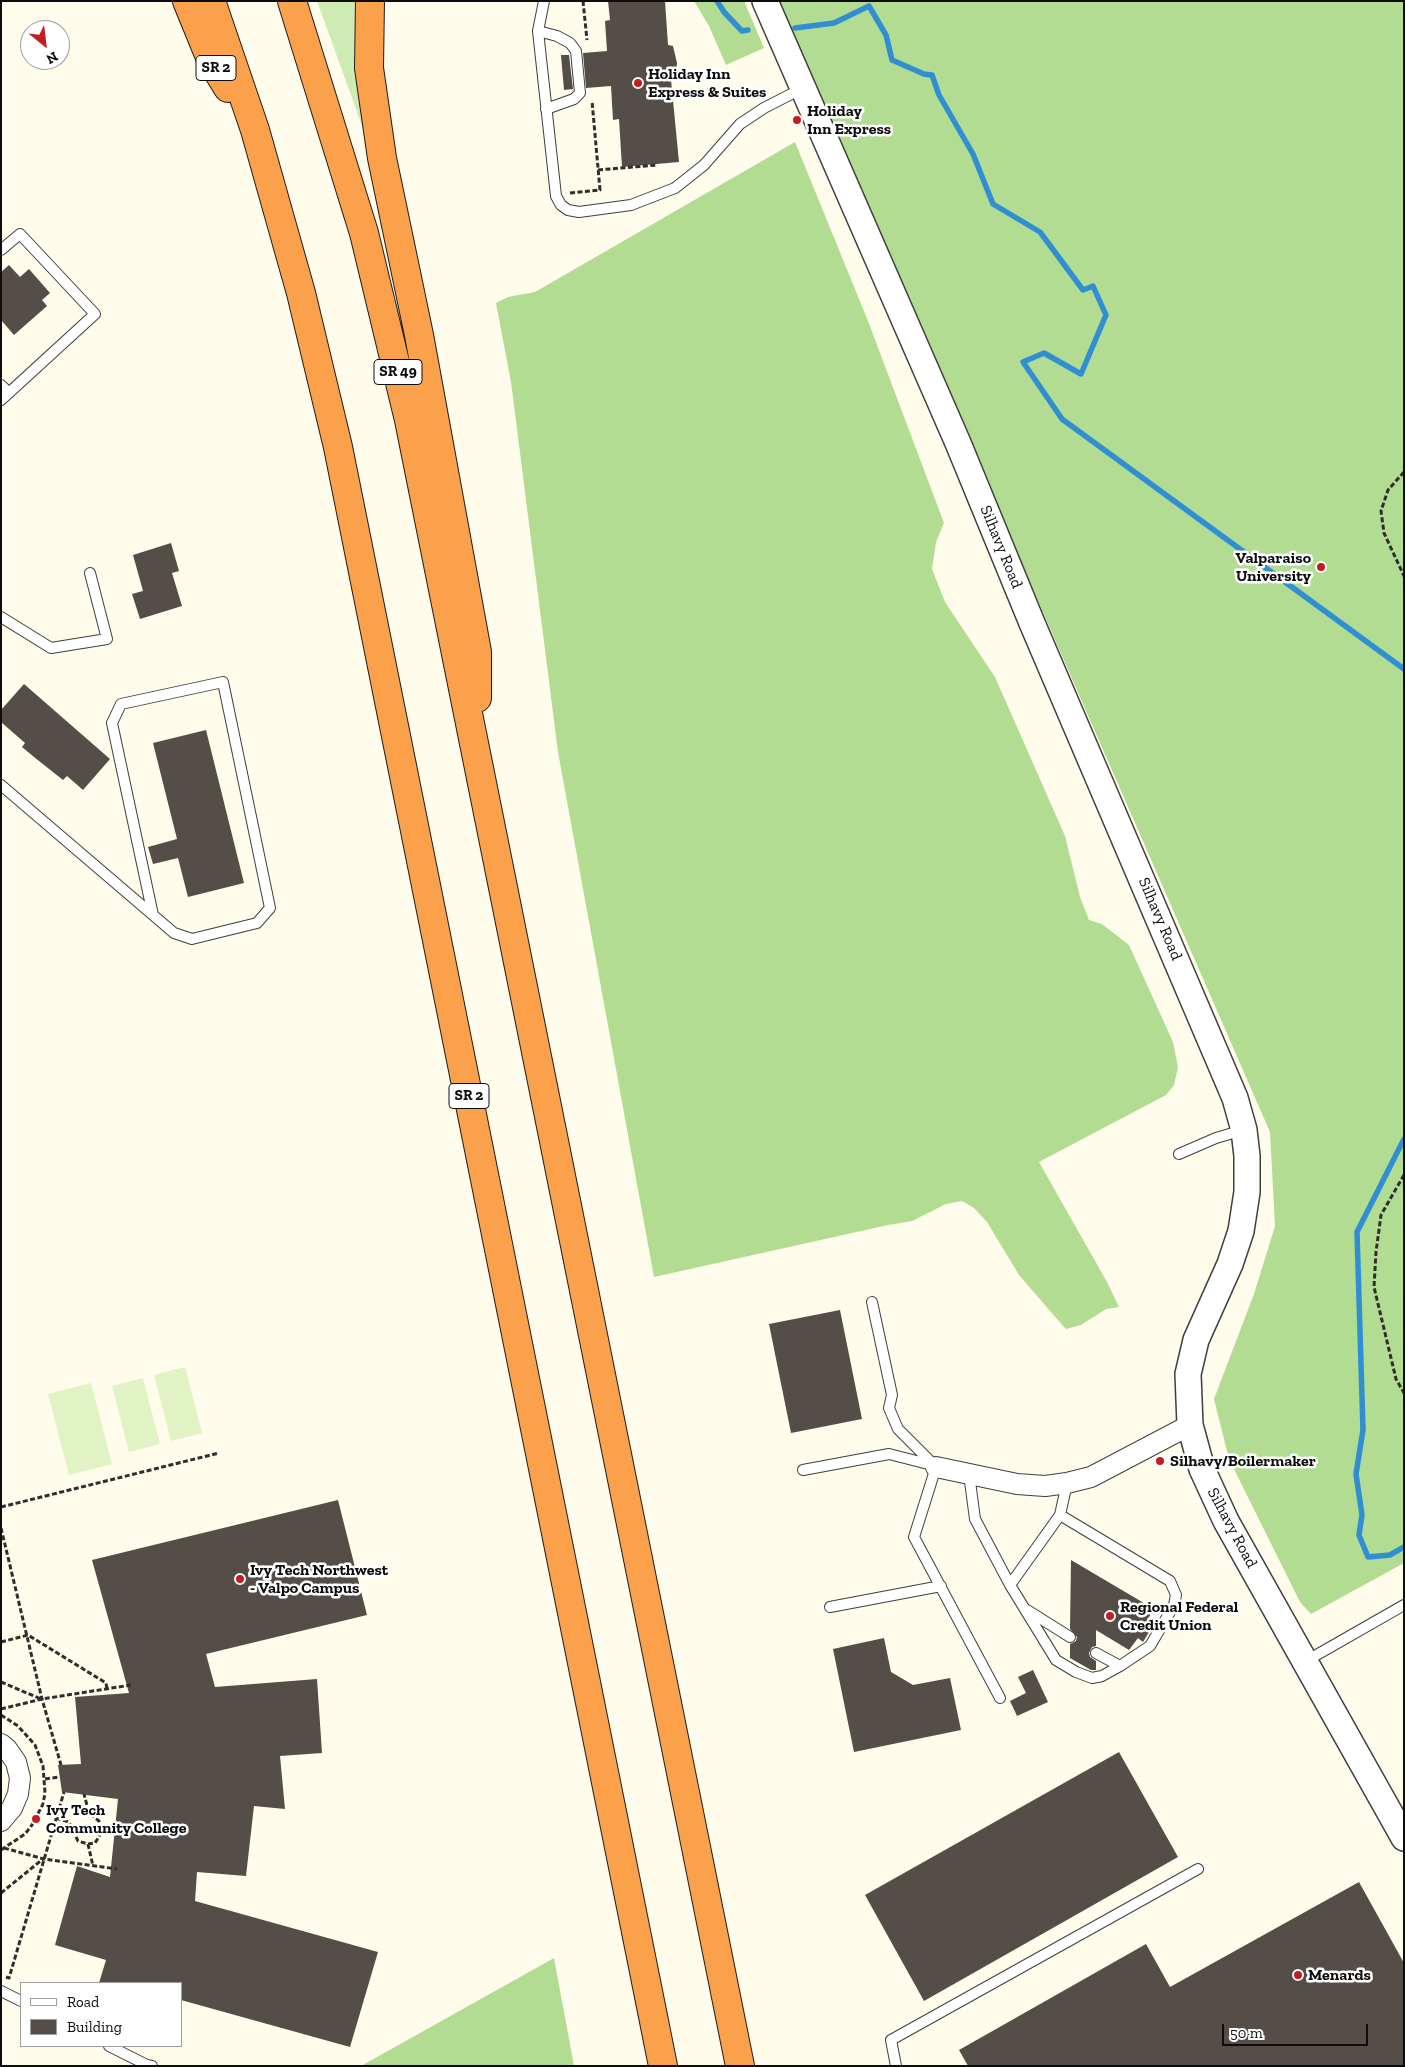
<!DOCTYPE html>
<style>
body{margin:0}
#map{position:relative;width:1405px;height:2067px;overflow:hidden;background:#fffceb;font-family:"Zilla Slab",serif}
canvas{display:block}
.frame{position:absolute;inset:0;border:2px solid #0c0c0c;pointer-events:none}
.legend{position:absolute;left:20px;top:1982px;width:162px;height:65px;box-sizing:border-box;background:#fff;border:1px solid #9e9e9e;margin:0;padding:6px 9px;list-style:none;font-size:15px;color:#0c0c0c}
.legend li{display:flex;align-items:center;gap:10px;height:25px}
.legend b{width:25px;border:1px solid #9e9e9e}
.north{position:absolute;left:20px;top:20px;width:50px;height:50px;box-sizing:border-box;background:#fff;border:1px solid #9e9e9e;border-radius:50%;rotate:151deg;font-size:14px;font-weight:700;line-height:20px;text-align:center;color:#0c0c0c}
.north::after{content:'';display:block;margin:auto;width:18px;height:22px;background:#c21e22;clip-path:polygon(50% 0,100% 100%,50% 72%,0 100%)}
.scale{position:absolute;left:1222px;top:2024px;width:146px;height:22px;box-sizing:border-box;border:2px solid #0c0c0c;border-top:0;padding-left:6px;font-size:15px;line-height:18px;white-space:nowrap;color:#0c0c0c;-webkit-text-stroke:4px #fff;paint-order:stroke}
</style>
<div id="map">
<canvas width="1405" height="2067"></canvas>
<div class="frame"></div>
<ul class="legend">
<li><b style="height:6px;background:#fff"></b>Road</li>
<li><b style="height:14px;background:#554d48"></b>Building</li>
</ul>
<div class="north">N</div>
<div class="scale">50 m</div>
</div>
<script>
const ctx = document.querySelector('canvas').getContext('2d');
ctx.lineJoin = 'round';
function paint(path, color) {
  ctx.fillStyle = color;
  ctx.fill(path, 'evenodd');
}
function shape(rows) {
  const path = new Path2D();
  for (const r of rows) {
    path.moveTo(r[0], r[1]);
    for (let i = 2; i < r.length; i += 2) path.lineTo(r[i], r[i + 1]);
  }
  return path;
}
function trace(path, color, width, dash) {
  ctx.strokeStyle = color;
  ctx.lineWidth = width;
  ctx.lineCap = dash ? 'butt' : 'round';
  ctx.setLineDash(dash || []);
  ctx.stroke(path);
}
function label(font, color, halo, rows, align = 'center') {
  ctx.font = font + ' "Zilla Slab",serif';
  ctx.lineWidth = 5;
  ctx.setLineDash([]);
  ctx.textBaseline = 'middle';
  ctx.strokeStyle = halo;
  ctx.fillStyle = color;
  for (const [text, x, y, turn = 0] of rows) {
    ctx.save();
    ctx.translate(x, y);
    ctx.rotate((+turn || 0) * Math.PI / 180);
    ctx.textAlign = isNaN(turn) ? turn : align;
    if (halo) ctx.strokeText(text, 0, 0);
    ctx.fillText(text, 0, 0);
    ctx.restore();
  }
}
paint(shape([
 [317,1,357,1,370,148]
]), '#ceebb3');
paint(shape([
 [694,1,744,1,764,48,726,65,709,26],
 [776,1,1404,1,1404,1563,1311,1614,1300,1602,1229,1459,1214,1399,1254,1294,1275,1226,1270,1132],
 [795,142,868,321,944,523,936,542,932,569,945,602,995,677,1065,836,1080,897,1089,920,1102,924,1129,945,1173,1042,1178,1067,1174,1085,1166,1095,1039,1162,1107,1282,1119,1307,1106,1309,1081,1325,1066,1329,1057,1319,1019,1275,987,1222,974,1208,962,1201,946,1204,912,1221,888,1225,654,1277,558,752,511,382,496,303,508,297,535,292],
 [554,1958,574,2066,361,2066]
]), '#b1dc91');
paint(shape([
 [185,1367,202,1433,171,1441,154,1375],
 [143,1378,160,1444,129,1452,112,1386],
 [91,1383,112,1464,69,1475,48,1394]
]), '#e1f2c5');
trace(shape([
 [717,1,724,12,742,31,748,30],
 [795,28,834,23,869,6,886,35,892,60,924,74,932,75,939,95,973,154,993,204,1040,232,1083,290,1093,286,1106,315,1081,374,1044,353,1023,362,1062,419,1404,669],
 [1404,1139,1357,1232,1363,1430,1356,1474,1362,1515,1359,1535,1368,1557,1390,1555,1404,1547]
]), '#308ed3', 5.5);
paint(shape([
 [608,1,665,1,668,45,673,46,677,63,676,79,671,80,679,162,622,167,619,119,613,120,611,86,586,88,583,53,607,51,605,21,610,20],
 [561,55,569,55,573,89,564,90],
 [9,265,20,277,29,269,50,293,42,300,47,306,14,335,1,320,1,272],
 [171,543,179,571,172,573,182,606,140,619,132,594,143,591,133,555],
 [24,684,110,759,83,790,67,776,63,780,34,757,22,747,25,743,1,722,1,710],
 [206,730,244,883,188,897,178,858,153,864,148,847,177,839,153,743],
 [840,1310,862,1419,791,1433,769,1324],
 [338,1500,367,1615,206,1654,215,1687,317,1679,322,1753,280,1756,285,1809,254,1806,246,1876,197,1872,195,1901,378,1952,350,2047,181,2000,181,1983,99,1983,106,1960,55,1945,77,1866,110,1877,118,1799,62,1792,58,1765,81,1764,75,1697,129,1693,92,1560],
 [1071,1560,1154,1609,1146,1622,1152,1627,1143,1642,1138,1638,1129,1650,1096,1630,1096,1646,1092,1647,1089,1653,1090,1657,1096,1661,1096,1670,1091,1670,1070,1658,1070,1644,1076,1641,1077,1637,1070,1629],
 [884,1638,891,1672,913,1685,950,1678,961,1730,854,1752,833,1649],
 [1033,1670,1048,1702,1017,1716,1010,1701,1026,1693,1018,1677],
 [1119,1752,1178,1857,924,2001,865,1895],
 [1359,1882,1404,1963,1404,2066,968,2066,959,2050,1146,1944,1170,1987]
]), '#554d48');
const service = shape([
 [544,1,538,31,556,196,561,205,568,210,579,212,631,205,675,188,704,165,740,124,764,108,803,88],
 [538,31,557,36,570,43,576,51,580,93,574,99,546,109],
 [1,250,20,234,95,314,1,400],
 [1,385,9,393],
 [1,617,51,648,107,639,90,573],
 [1,785,153,915,174,933,192,939,257,923,270,908,223,682,121,704,112,723,153,915],
 [1179,1154,1216,1138,1243,1130],
 [872,1302,892,1395,889,1408,898,1429,936,1467],
 [936,1467,914,1537,1000,1698],
 [803,1470,889,1454,936,1466],
 [969,1474,975,1519,1010,1585,1056,1660,1076,1672,1092,1678,1102,1676,1120,1666,1150,1646,1174,1605,1176,1595,1170,1581,1060,1515],
 [1010,1585,1060,1515,1067,1483],
 [830,1607,941,1586],
 [1027,1610,1070,1637],
 [1096,1653,1120,1666],
 [1306,1661,1404,1605],
 [1,1991,21,2001],
 [109,2046,147,2065,152,2066],
 [896,2066,891,2040,1198,1869]
]);
const minor = shape([
 [936,1467,1017,1484,1045,1486,1067,1483,1091,1477,1190,1425],
 [1,1744,7,1749,16,1762,20,1778,18,1794,12,1808,1,1821]
]);
const tertiary = shape([
 [765,1,958,443,1032,623,1235,1098,1244,1130,1247,1156,1247,1192,1241,1231,1230,1264,1196,1340,1188,1374,1190,1425,1202,1469,1226,1521,1404,1838]
]);
const motorway = shape([
 [187,1,212,62,228,88],
 [211,1,255,130,301,293,338,447,663,2066],
 [292,1,364,233,409,420,740,2066],
 [370,1,369,68,382,158,419,335,477,652,477,698]
]);
trace(service, '#3f3f3f', 12);
trace(minor, '#3f3f3f', 22);
trace(tertiary, '#3f3f3f', 28);
trace(motorway, '#1d1d1d', 30);
trace(shape([
 [583,1,587,40],
 [598,170,657,165],
 [570,193,600,190,592,101],
 [1404,472,1388,490,1381,511,1384,533,1404,576],
 [1404,1175,1381,1215,1376,1252,1374,1287,1396,1379,1404,1393],
 [1,1507,219,1453],
 [1,1528,42,1699,61,1765],
 [1,1642,28,1635,106,1683,107,1689],
 [1,1682,41,1699],
 [1,1709,42,1699,131,1685],
 [1,1715,18,1726,35,1745,43,1766,45,1793,43,1804,32,1825,25,1834,1,1850],
 [45,1779,59,1777],
 [56,1818,69,1822,78,1841,88,1844,95,1843,101,1833,101,1826,99,1821,89,1813,84,1794],
 [88,1844,93,1866],
 [4,1848,44,1859,117,1869],
 [1,1893,43,1859],
 [6,1977,9,1978,64,1792]
]), '#2e2e2e', 3, [5, 2.5]);
trace(service, '#fff', 10);
trace(minor, '#fff', 20);
trace(tertiary, '#fff', 25);
trace(motorway, '#fba14c', 28);
for (const [x, y, r, color] of [
 [638,83,5,"#c21e22"],
 [797,120,5,"#c21e22"],
 [1321,567,5,"#c21e22"],
 [1160,1461,5,"#c21e22"],
 [240,1579,5,"#c21e22"],
 [1110,1616,5,"#c21e22"],
 [36,1819,5,"#c21e22"],
 [1298,1975,5,"#c21e22"]
]) {
  const dot = new Path2D();
  dot.arc(x, y, r, 0, 2 * Math.PI);
  ctx.fillStyle = color;
  ctx.fill(dot);
  trace(dot, '#fff', 2);
}
for (const [x, y, w] of [
 [216,68,40],
 [398,372,48],
 [469,1096,40]
]) {
  const box = new Path2D();
  box.roundRect(x - w / 2, y - 12.5, w, 25, 4);
  ctx.fillStyle = '#fff';
  ctx.fill(box);
  trace(box, '#0c0c0c', 1);
}
label('bold 15px', '#0c0c0c', null, [
 ["SR 2",216,68],
 ["SR 49",398,372],
 ["SR 2",469,1096]
]);
label('bold 16px', '#0c0c0c', '#fff', [
 ["Holiday Inn",648,74],
 ["Express & Suites",648,92],
 ["Holiday",807,111],
 ["Inn Express",807,129],
 ["Valparaiso",1311,558,"right"],
 ["University",1311,576,"right"],
 ["Silhavy/Boilermaker",1170,1461],
 ["Ivy Tech Northwest",250,1570],
 ["- Valpo Campus",250,1588],
 ["Regional Federal",1120,1607],
 ["Credit Union",1120,1625],
 ["Ivy Tech",46,1810],
 ["Community College",46,1828],
 ["Menards",1308,1975]
], 'left');
label('16px', '#0c0c0c', '#fff', [
 ["Silhavy Road",1001,547,68],
 ["Silhavy Road",1160,919,67],
 ["Silhavy Road",1232,1528,62]
]);
</script>
